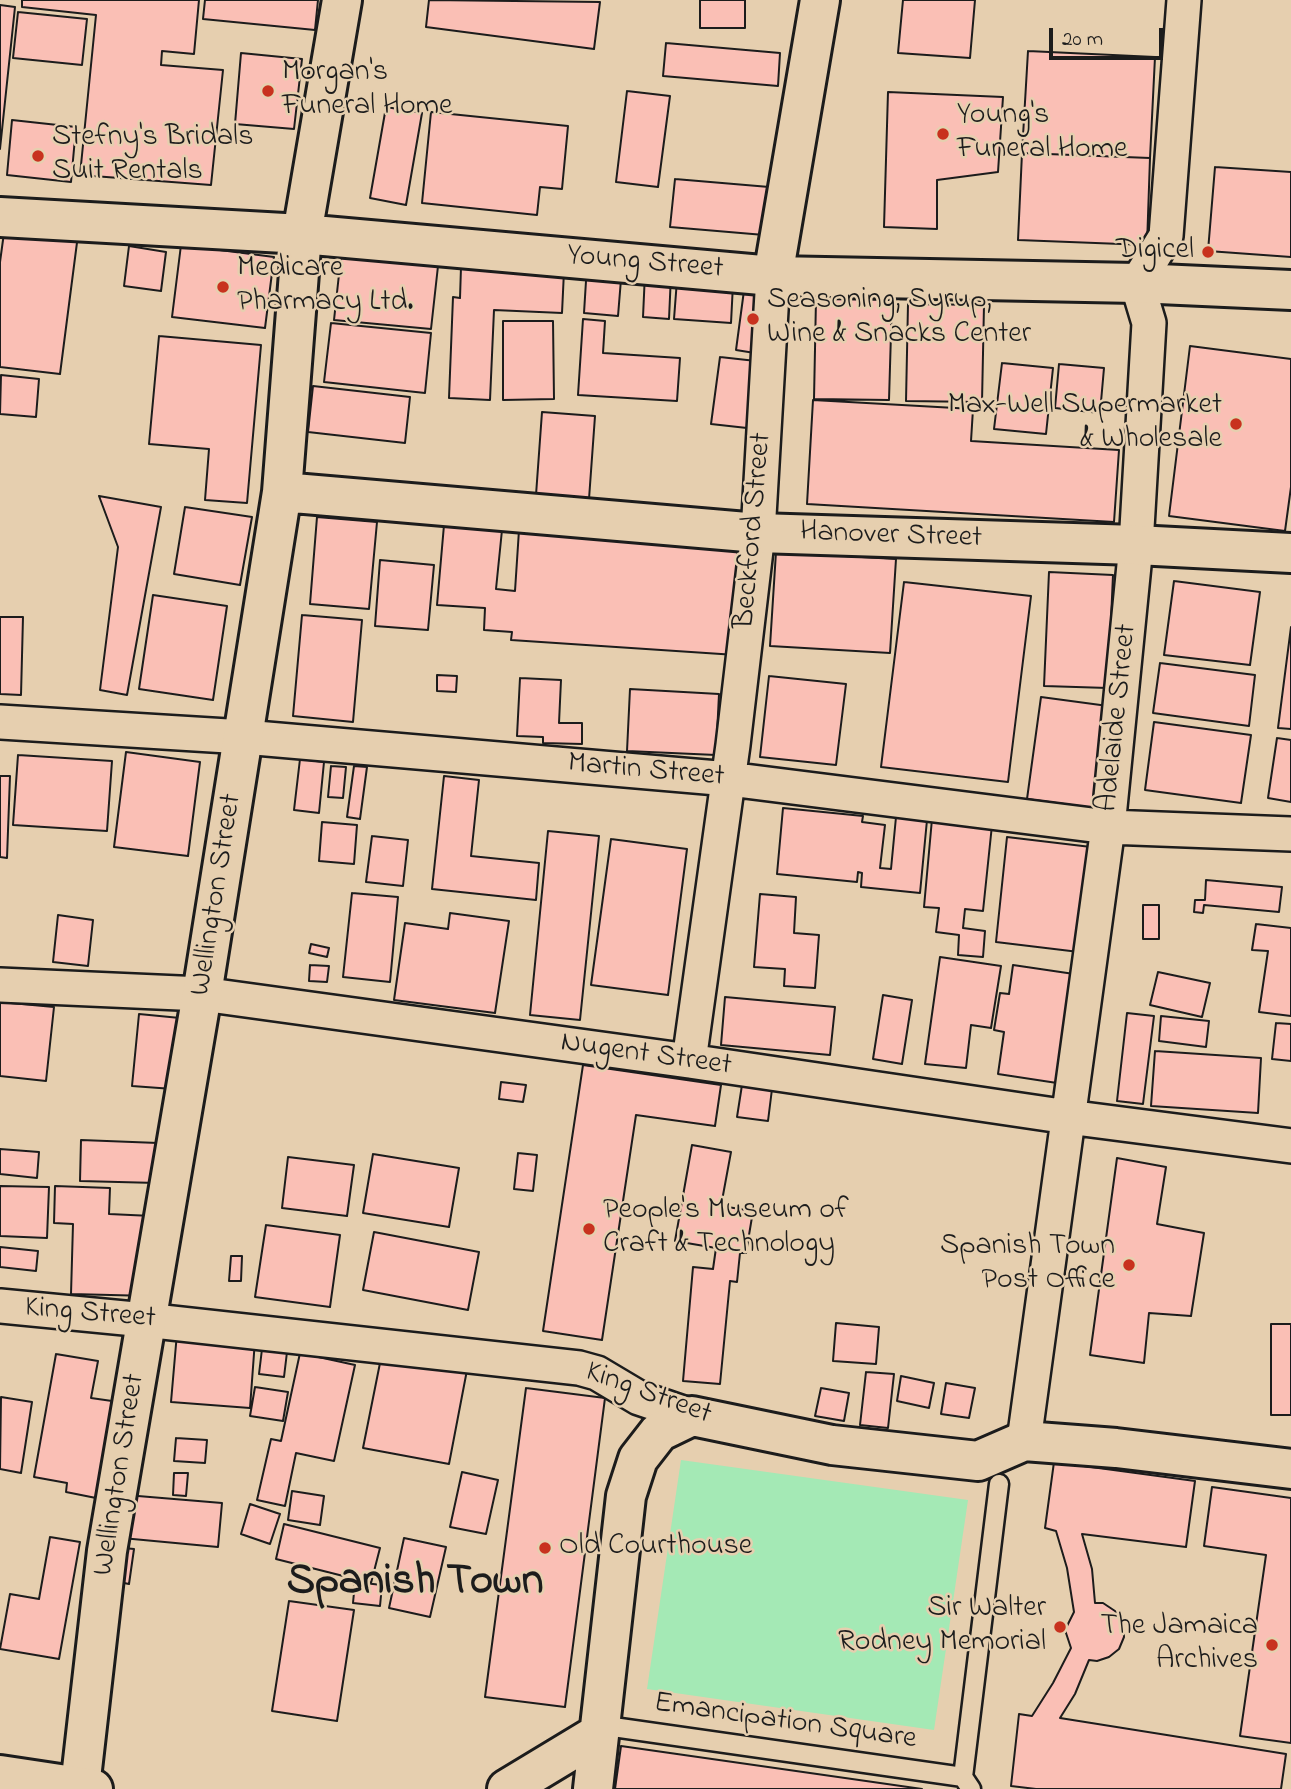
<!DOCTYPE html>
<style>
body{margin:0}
#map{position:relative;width:1291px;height:1789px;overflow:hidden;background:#e6cfaf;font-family:"Indie Flower",sans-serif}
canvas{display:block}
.scale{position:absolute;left:1049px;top:28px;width:114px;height:32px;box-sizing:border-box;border:4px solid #1c1c1c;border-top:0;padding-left:9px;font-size:21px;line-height:24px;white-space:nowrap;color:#1c1c1c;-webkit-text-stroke:5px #e6cfaf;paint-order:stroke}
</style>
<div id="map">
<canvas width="1291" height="1789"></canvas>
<div class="scale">20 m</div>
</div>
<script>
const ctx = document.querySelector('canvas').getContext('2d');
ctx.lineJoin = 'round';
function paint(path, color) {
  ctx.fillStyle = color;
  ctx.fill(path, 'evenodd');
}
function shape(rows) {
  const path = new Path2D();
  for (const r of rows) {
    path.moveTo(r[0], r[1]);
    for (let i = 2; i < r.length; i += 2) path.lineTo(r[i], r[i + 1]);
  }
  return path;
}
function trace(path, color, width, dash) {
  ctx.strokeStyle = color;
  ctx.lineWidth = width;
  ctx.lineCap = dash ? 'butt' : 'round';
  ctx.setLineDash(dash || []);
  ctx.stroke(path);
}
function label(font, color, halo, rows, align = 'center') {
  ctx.font = font + ' "Indie Flower",sans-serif';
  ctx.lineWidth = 5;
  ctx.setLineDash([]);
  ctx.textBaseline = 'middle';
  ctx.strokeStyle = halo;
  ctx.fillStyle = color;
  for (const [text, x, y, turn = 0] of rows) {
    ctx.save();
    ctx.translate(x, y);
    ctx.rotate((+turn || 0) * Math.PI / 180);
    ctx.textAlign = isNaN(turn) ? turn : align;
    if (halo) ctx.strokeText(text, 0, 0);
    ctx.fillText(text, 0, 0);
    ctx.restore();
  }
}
paint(shape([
 [681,1460,968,1500,934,1730,647,1689]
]), '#a4e9b5');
const building = shape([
 [22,0,199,0,194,54,162,51,161,65,223,70,211,185,80,175,96,15,22,7,22,0],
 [205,0,318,0,315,30,203,19,205,0],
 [429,0,600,2,594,49,426,27,429,0],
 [700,0,745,0,745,28,700,28,700,0],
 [903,0,975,0,970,58,898,53,903,0],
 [0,5,15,7,0,149,0,5],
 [18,12,87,19,82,65,13,58,18,12],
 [666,43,780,53,778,86,663,76,666,43],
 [1028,51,1155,57,1150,158,1022,153,1028,51],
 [241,53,302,59,294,129,235,124,241,53],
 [627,91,670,96,658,187,616,182,627,91],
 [888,92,1003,97,998,172,937,180,937,229,884,227,888,92],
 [386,107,422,113,406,205,370,198,386,107],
 [431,112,568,126,562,189,540,187,537,215,422,203,431,112],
 [12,120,76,127,71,182,7,175,12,120],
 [1022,153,1150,158,1147,245,1018,240,1022,153],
 [1215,167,1291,172,1291,257,1208,251,1215,167],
 [675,179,781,188,776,236,670,227,675,179],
 [6,218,79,227,60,374,0,367,0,262,6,218],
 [181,245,274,257,265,328,172,317,181,245],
 [129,246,166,252,161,291,124,286,129,246],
 [341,256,438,266,431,329,334,320,341,256],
 [587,265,622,267,618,316,584,313,587,265],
 [461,267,564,271,562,313,494,310,490,400,449,398,453,297,460,298,461,267],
 [645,273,671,275,669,319,643,317,645,273],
 [677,280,733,284,731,323,674,319,677,280],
 [745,283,771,287,761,354,736,350,745,283],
 [816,299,892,300,889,400,814,399,816,299],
 [908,304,984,305,982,402,906,401,908,304],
 [583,319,605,321,603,353,680,358,677,401,578,395,583,319],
 [503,321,553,321,554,399,503,400,503,321],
 [331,323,431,333,425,393,324,382,331,323],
 [159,336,261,345,247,503,205,500,209,449,149,444,159,336],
 [1190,346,1291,359,1291,487,1285,531,1169,516,1190,346],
 [720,357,756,361,747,428,711,424,720,357],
 [1002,363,1053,368,1046,434,994,429,1002,363],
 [1059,364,1104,368,1100,413,1055,408,1059,364],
 [1,375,39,379,36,417,0,414,1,375],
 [313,386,410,397,405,443,308,432,313,386],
 [813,400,973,409,971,441,1119,450,1114,522,807,504,813,400],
 [542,412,595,416,589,499,536,495,542,412],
 [99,496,161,507,127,695,100,690,118,547,99,496],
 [185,507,252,517,240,585,174,574,185,507],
 [317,517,377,522,369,609,310,604,317,517],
 [444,525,502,530,496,589,515,591,519,530,743,545,736,655,511,640,512,632,484,630,485,608,437,605,444,525],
 [776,552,896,559,890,653,770,646,776,552],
 [380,560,434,565,428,630,375,626,380,560],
 [1049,572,1113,575,1108,688,1044,686,1049,572],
 [1174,581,1260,592,1250,665,1164,655,1174,581],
 [904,582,1031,596,1008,782,881,767,904,582],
 [153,595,227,606,213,700,139,689,153,595],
 [302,615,362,620,353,722,293,716,302,615],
 [0,617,23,617,21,695,0,694,0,617],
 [1291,627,1291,729,1278,728,1291,627],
 [1160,663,1255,675,1249,726,1153,713,1160,663],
 [437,675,457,676,456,692,437,691,437,675],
 [769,676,846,684,836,765,760,757,769,676],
 [520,678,561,680,559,723,582,723,582,744,543,743,543,737,517,736,520,678],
 [630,689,719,694,716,755,627,751,630,689],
 [1041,697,1108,706,1094,808,1027,799,1041,697],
 [1154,722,1251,735,1241,803,1145,790,1154,722],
 [1277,738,1291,740,1291,802,1268,798,1277,738],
 [126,752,200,762,188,856,114,847,126,752],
 [18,755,112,761,107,831,13,825,18,755],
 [300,759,324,762,319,813,294,810,300,759],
 [331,766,346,767,343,798,328,797,331,766],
 [354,766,367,767,360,819,347,817,354,766],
 [0,776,10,776,7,858,0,857,0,776],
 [444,776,479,780,471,856,539,863,536,900,432,889,444,776],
 [783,808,863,816,862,822,885,825,880,868,891,869,896,817,927,820,920,893,861,887,862,873,858,872,857,882,777,874,783,808],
 [932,819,992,825,983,911,965,909,963,928,985,931,983,957,958,955,959,935,936,932,939,908,924,907,932,819],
 [322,822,357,825,354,864,319,861,322,822],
 [548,831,599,836,580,1020,530,1015,548,831],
 [372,836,408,840,403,886,366,882,372,836],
 [1007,837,1091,847,1079,952,996,942,1007,837],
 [611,839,687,849,668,995,591,985,611,839],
 [1206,880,1282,887,1279,912,1204,905,1203,913,1194,912,1195,900,1205,900,1206,880],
 [352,893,398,897,390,982,343,977,352,893],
 [760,894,796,897,794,933,819,935,815,988,784,986,785,969,754,967,760,894],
 [1143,905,1159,905,1159,939,1143,939,1143,905],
 [450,913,509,921,495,1013,394,1000,405,923,448,929,450,913],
 [58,915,93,920,88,966,53,962,58,915],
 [1256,924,1291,928,1291,1016,1259,1012,1268,951,1252,950,1256,924],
 [311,944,329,948,327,957,309,953,311,944],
 [940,957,1001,966,991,1028,971,1025,966,1068,925,1064,940,957],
 [310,965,329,966,327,982,309,981,310,965],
 [1013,965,1074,974,1057,1083,998,1074,1004,1032,994,1030,1000,993,1009,994,1013,965],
 [1158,972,1210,983,1202,1017,1150,1005,1158,972],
 [883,995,912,1000,902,1064,873,1059,883,995],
 [725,997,835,1007,830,1055,721,1045,725,997],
 [0,1002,54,1007,46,1081,0,1076,0,1002],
 [1127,1013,1154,1016,1143,1104,1117,1101,1127,1013],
 [139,1014,180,1018,173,1089,132,1086,139,1014],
 [1161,1016,1209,1021,1206,1047,1159,1041,1161,1016],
 [1276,1023,1291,1024,1291,1061,1272,1059,1276,1023],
 [1155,1051,1261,1058,1258,1113,1151,1106,1155,1051],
 [583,1065,721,1085,715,1126,636,1115,602,1340,543,1331,583,1065],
 [501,1082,526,1085,523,1102,499,1099,501,1082],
 [742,1085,772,1089,768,1121,737,1117,742,1085],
 [81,1140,158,1143,157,1183,80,1181,81,1140],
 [692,1145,731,1152,721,1206,753,1211,746,1253,740,1253,737,1282,730,1281,720,1384,683,1381,693,1267,713,1269,716,1248,675,1241,692,1145],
 [0,1149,39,1152,37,1178,0,1174,0,1149],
 [518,1153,537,1155,533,1191,514,1189,518,1153],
 [373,1154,459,1168,449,1227,363,1213,373,1154],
 [288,1157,354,1165,347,1216,282,1208,288,1157],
 [1117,1158,1166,1167,1157,1224,1204,1233,1191,1316,1149,1313,1144,1363,1090,1355,1117,1158],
 [0,1186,49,1187,47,1238,0,1236,0,1186],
 [55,1186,110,1188,109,1214,152,1216,150,1296,71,1294,73,1224,54,1223,55,1186],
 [266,1225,340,1235,330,1307,255,1297,266,1225],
 [374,1232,479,1252,468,1310,363,1290,374,1232],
 [0,1247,38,1251,36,1271,0,1267,0,1247],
 [231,1256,242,1256,241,1281,229,1281,231,1256],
 [836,1323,879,1327,876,1364,833,1361,836,1323],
 [1271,1324,1291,1324,1291,1415,1271,1415,1271,1324],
 [177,1333,255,1340,250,1408,171,1402,177,1333],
 [262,1349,287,1352,284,1377,259,1374,262,1349],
 [300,1353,355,1365,334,1461,296,1453,285,1506,257,1500,271,1439,281,1441,300,1353],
 [382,1353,467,1370,449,1464,363,1448,382,1353],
 [56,1354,98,1361,91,1398,112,1401,96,1498,66,1492,67,1483,34,1477,56,1354],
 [866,1372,894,1374,888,1428,860,1425,866,1372],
 [901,1376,934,1383,929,1408,897,1401,901,1376],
 [946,1383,975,1388,969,1418,941,1414,946,1383],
 [255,1387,288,1392,283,1421,250,1416,255,1387],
 [526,1388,605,1398,565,1707,485,1697,526,1388],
 [821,1388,849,1393,844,1421,815,1416,821,1388],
 [1,1397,32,1402,21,1473,0,1469,1,1397],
 [176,1438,207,1440,205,1463,174,1461,176,1438],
 [1054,1462,1195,1481,1186,1547,1082,1534,1092,1569,1095,1603,1103,1603,1115,1611,1123,1623,1124,1637,1119,1649,1109,1657,1097,1661,1089,1660,1075,1694,1060,1718,1286,1754,1281,1789,1036,1789,1011,1786,1019,1714,1032,1716,1053,1683,1071,1648,1065,1630,1074,1612,1067,1568,1056,1531,1045,1528,1054,1462],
 [462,1472,498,1480,486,1534,450,1527,462,1472],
 [174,1473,188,1473,186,1496,173,1495,174,1473],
 [1212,1487,1291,1498,1291,1743,1240,1736,1266,1555,1204,1546,1212,1487],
 [292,1491,324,1496,320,1525,288,1520,292,1491],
 [126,1495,222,1503,218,1547,122,1538,126,1495],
 [250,1504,280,1514,270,1544,241,1534,250,1504],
 [284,1524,380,1548,371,1583,276,1559,284,1524],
 [50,1537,80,1542,59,1659,0,1649,10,1594,39,1599,50,1537],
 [404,1538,446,1547,430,1617,389,1608,404,1538],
 [124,1548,134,1549,129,1584,119,1582,124,1548],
 [355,1582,382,1585,380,1606,353,1603,355,1582],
 [289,1601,354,1610,337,1721,272,1711,289,1601],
 [621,1746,922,1789,615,1789,621,1746]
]);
paint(building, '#fabfb5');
trace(building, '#1c1c1c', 2);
const service = shape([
 [599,1725,963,1777],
 [971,1789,963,1777,999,1484]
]);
const minor = shape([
 [0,722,244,737,729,779,1108,827,1291,834],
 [0,985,202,994,689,1061,1068,1117,1291,1146],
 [689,1061,733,745,758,533,773,276],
 [0,1306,145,1320,579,1368,597,1373,639,1398,692,1416],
 [1024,1441,1108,827,1136,545,1149,323,1137,283,1166,236,1184,0]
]);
const tertiary = shape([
 [0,217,302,234,773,276,1137,283,1291,290],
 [773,276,820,0],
 [282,492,758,533,1136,545,1291,553],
 [80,1787,107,1551,202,994,282,492,302,234,342,0]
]);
const secondary = shape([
 [0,1775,93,1789],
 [507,1789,598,1734],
 [593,1789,626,1496,638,1459,659,1432,692,1416,832,1445,978,1461,1024,1441,1116,1448,1291,1469]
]);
trace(service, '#1c1c1c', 23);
trace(minor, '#1c1c1c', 38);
trace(tertiary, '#1c1c1c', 44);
trace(secondary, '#1c1c1c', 44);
trace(service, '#e6cfaf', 18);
trace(minor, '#e6cfaf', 33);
trace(tertiary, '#e6cfaf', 38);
trace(secondary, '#e6cfaf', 38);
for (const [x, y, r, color] of [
 [268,91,7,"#c8321e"],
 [943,134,7,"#c8321e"],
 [38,156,7,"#c8321e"],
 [1208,252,7,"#c8321e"],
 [223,287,7,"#c8321e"],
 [753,319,7,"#c8321e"],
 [1236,424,7,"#c8321e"],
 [589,1229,7,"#c8321e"],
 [1129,1265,7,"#c8321e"],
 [545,1548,7,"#c8321e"],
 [1060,1627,7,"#c8321e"],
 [1272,1645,7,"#c8321e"]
]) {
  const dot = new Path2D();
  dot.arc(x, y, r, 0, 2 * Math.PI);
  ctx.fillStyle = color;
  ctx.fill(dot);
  trace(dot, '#e6cfaf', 2.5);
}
label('30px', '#1c1c1c', '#e6cfaf', [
 ["Morgan's",282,74],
 ["Funeral Home",282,108],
 ["Young's",957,117],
 ["Funeral Home",957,151],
 ["Stefny's Bridals",52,139],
 ["Suit Rentals",52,173],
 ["Digicel",1194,252,"right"],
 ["Medicare",237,270],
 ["Pharmacy Ltd.",237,304],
 ["Seasoning, Syrup,",767,302],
 ["Wine & Snacks Center",767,336],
 ["Max-Well Supermarket",1222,407,"right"],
 ["& Wholesale",1222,441,"right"],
 ["People's Museum of",603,1212],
 ["Craft & Technology",603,1246],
 ["Spanish Town",1115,1248,"right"],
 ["Post Office",1115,1282,"right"],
 ["Old Courthouse",559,1548],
 ["Sir Walter",1046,1610,"right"],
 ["Rodney Memorial",1046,1644,"right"],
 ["The Jamaica",1258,1628,"right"],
 ["Archives",1258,1662,"right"]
], 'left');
label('30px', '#1c1c1c', '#e6cfaf', [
 ["Young Street",645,264,5],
 ["Beckford Street",755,531,-85],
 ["Hanover Street",891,537,2],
 ["Adelaide Street",1119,718,-84],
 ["Martin Street",646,772,5],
 ["Wellington Street",218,895,-81],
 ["Nugent Street",646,1056,8],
 ["King Street",90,1315,5],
 ["King Street",648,1395,20],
 ["Wellington Street",121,1475,-81],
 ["Emancipation Square",785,1723,8]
]);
label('bold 44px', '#1c1c1c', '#e6cfaf', [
 ["Spanish Town",415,1585]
]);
</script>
